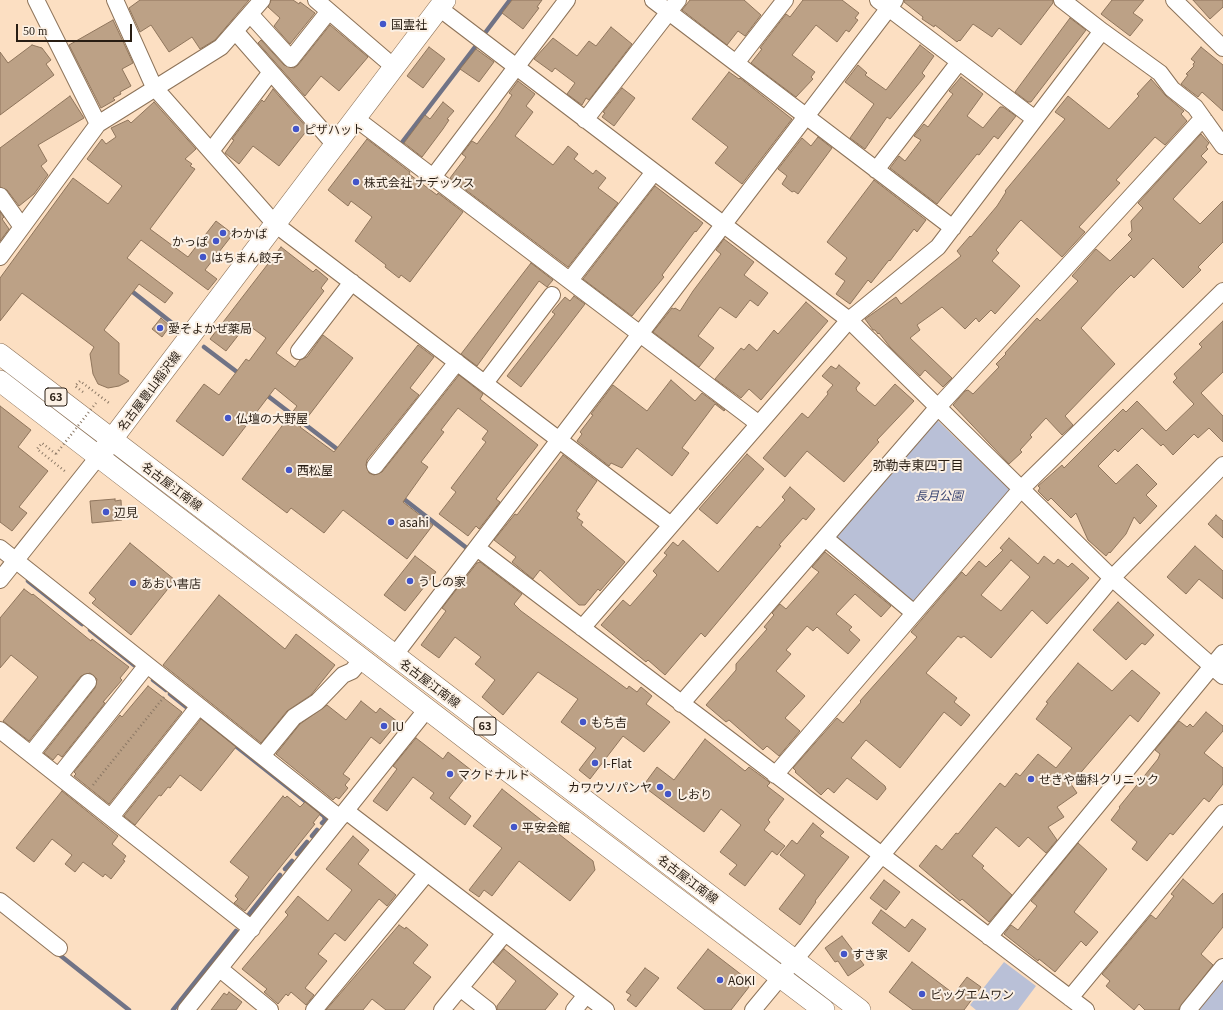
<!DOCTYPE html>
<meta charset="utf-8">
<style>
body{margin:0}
#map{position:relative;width:1223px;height:1010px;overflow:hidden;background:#fcdfc2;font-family:Georgia,serif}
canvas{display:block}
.scale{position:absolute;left:16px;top:24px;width:116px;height:18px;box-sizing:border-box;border:2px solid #281d13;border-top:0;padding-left:5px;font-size:12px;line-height:14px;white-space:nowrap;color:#281d13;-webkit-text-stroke:3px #fbf0e4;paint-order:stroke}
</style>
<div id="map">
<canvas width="1223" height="1010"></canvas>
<div class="scale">50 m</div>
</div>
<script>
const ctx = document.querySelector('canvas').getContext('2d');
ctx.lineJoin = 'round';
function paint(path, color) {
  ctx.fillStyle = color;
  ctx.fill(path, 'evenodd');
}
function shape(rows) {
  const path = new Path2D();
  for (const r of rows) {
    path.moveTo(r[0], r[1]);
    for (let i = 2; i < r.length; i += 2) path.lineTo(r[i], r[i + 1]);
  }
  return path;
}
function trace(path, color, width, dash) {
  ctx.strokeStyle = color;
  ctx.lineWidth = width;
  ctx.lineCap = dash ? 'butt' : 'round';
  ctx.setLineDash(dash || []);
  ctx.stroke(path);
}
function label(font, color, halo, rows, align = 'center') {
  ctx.font = font + ' Georgia,"Noto Sans JP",serif';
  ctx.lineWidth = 4;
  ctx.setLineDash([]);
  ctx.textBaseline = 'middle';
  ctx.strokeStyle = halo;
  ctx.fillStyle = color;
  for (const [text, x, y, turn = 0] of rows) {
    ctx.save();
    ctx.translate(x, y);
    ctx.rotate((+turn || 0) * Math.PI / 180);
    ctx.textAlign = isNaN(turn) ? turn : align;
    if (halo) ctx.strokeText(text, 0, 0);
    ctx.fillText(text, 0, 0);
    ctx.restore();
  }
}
paint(shape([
 [936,419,1010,490,915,602,908,602,837,542,837,536],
 [1004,962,1036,986,1018,1010,976,1010,970,1005],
 [1223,978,1223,1010,1195,1010]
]), '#b9c0d7');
trace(shape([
 [485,33,510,0],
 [400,145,475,47],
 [129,289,181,330],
 [204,347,241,375],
 [264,393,341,452],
 [400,496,468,549],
 [28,581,82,624],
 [90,630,134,665],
 [153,680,166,690],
 [170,694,190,710],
 [203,720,324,816,325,820,322,823],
 [312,836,317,830],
 [297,854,307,842],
 [285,869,292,861],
 [247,917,280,875],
 [56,952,129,1010],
 [173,1010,236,931]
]), '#707386', 4.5);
const building = shape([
 [140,0,249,0,215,40,200,49,192,37,169,52,151,25,140,32,129,8,140,0],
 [271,0,293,0,299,4,300,2,315,13,290,44,274,26,280,18,268,7,271,0],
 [512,0,542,0,537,7,539,8,523,29,502,13,512,0],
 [690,0,744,0,761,15,745,36,738,31,727,45,682,10,690,0],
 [803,0,842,0,859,13,855,18,858,20,849,32,846,30,837,42,816,25,792,55,815,72,811,77,813,79,796,97,751,63,762,49,760,48,786,14,790,17,803,0],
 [904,0,1053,0,1053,3,1021,45,999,28,992,37,973,24,960,41,959,40,957,42,935,25,934,27,922,19,923,17,904,2,904,0],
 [1112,0,1144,0,1133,13,1143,20,1130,36,1101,14,1112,0],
 [1193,0,1223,0,1223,7,1210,19,1193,0],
 [1070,18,1086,30,1031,102,1028,102,1015,92,1070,18],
 [113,20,133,63,122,69,131,86,120,92,121,94,113,98,115,100,101,108,69,45,113,20],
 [330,25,368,57,339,91,321,76,305,96,258,43,261,40,284,65,294,68,298,65,330,25],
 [611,27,632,44,589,100,586,98,582,105,567,94,575,83,555,68,552,72,534,59,553,38,577,56,589,41,596,46,611,27],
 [32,45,42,48,51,60,46,64,54,75,0,115,0,52,8,63,32,45],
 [920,45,934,56,922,73,925,76,890,119,887,117,865,149,850,138,874,104,845,82,858,65,867,73,865,75,886,90,920,45],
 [429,47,445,59,423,88,407,76,429,47],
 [1201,47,1223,65,1223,111,1202,92,1198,97,1181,84,1188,75,1186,74,1194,66,1193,64,1195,62,1191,59,1201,47],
 [476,49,494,62,479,82,460,69,476,49],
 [729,72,739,79,740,78,792,119,742,184,715,163,728,147,692,119,729,72],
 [961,77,983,94,967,116,983,128,1000,107,1003,107,1016,116,998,139,994,136,979,155,977,154,937,204,890,168,899,156,905,161,921,140,914,136,924,124,928,127,953,94,949,91,961,77],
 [1151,79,1166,96,1184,111,1181,114,1187,121,1165,145,1155,137,1116,180,1120,183,1079,227,1085,232,1062,257,1021,220,1018,223,996,250,999,253,992,261,1020,286,995,314,991,310,979,322,976,318,965,329,942,307,917,325,920,330,910,338,952,378,943,387,925,370,920,376,890,347,879,333,878,334,875,330,873,330,865,319,896,297,901,304,961,256,957,251,970,236,971,237,997,206,1006,192,1005,191,1065,119,1055,112,1068,96,1109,129,1139,96,1137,94,1151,79],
 [518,81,535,94,526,106,533,112,515,136,553,165,568,146,578,154,574,159,593,174,596,170,606,178,598,188,618,203,568,267,450,178,466,157,462,154,472,141,477,144,498,116,512,95,509,93,518,81],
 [622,88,635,98,614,126,602,117,605,113,603,112,622,88],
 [273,89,308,129,279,166,253,146,239,164,225,153,234,140,232,139,262,100,264,102,273,89],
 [70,96,84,118,38,145,47,161,41,166,48,175,34,194,19,206,7,190,0,187,0,148,70,96],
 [154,102,196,149,185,159,192,164,190,166,195,169,150,229,188,257,216,221,233,234,205,270,217,279,208,290,141,240,127,258,173,293,165,303,139,284,104,330,119,343,119,374,129,381,119,386,108,388,98,384,93,374,90,354,94,347,22,293,0,321,0,278,73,178,108,204,122,186,87,159,102,139,106,144,116,137,111,128,128,120,131,123,154,102],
 [443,102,454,111,447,119,449,120,443,129,422,157,404,143,425,115,430,119,443,102],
 [1201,134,1209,143,1206,147,1208,149,1201,156,1207,162,1173,199,1200,224,1223,201,1223,242,1198,267,1201,270,1183,288,1153,258,1134,278,1131,275,1116,290,1081,328,1115,364,1065,416,1073,425,1062,435,1046,418,1030,435,1032,437,1020,450,1022,452,1009,464,953,405,965,391,968,390,973,394,999,367,996,364,1006,354,1005,353,1037,318,1040,321,1078,281,1072,276,1096,249,1110,261,1132,239,1128,235,1132,231,1131,221,1143,208,1138,203,1201,134],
 [818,137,832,148,798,194,794,191,792,192,782,184,787,176,778,169,802,138,811,146,818,137],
 [367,139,410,172,409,174,437,195,438,193,463,212,410,282,401,275,399,278,385,267,386,265,355,241,372,217,351,201,348,206,328,190,367,139],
 [874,180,926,220,917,232,914,229,890,261,889,260,871,283,868,280,850,304,836,294,845,281,835,274,847,258,827,242,874,180],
 [655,186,703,223,696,232,695,231,662,275,664,277,632,316,583,279,655,186],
 [0,212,4,217,2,219,9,229,0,241,0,212],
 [724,239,754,262,744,275,768,293,758,306,750,300,736,318,720,307,698,336,714,348,699,367,653,332,672,308,674,309,675,308,680,311,693,291,721,254,716,250,724,239],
 [281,247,313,272,316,269,328,279,321,288,324,291,276,353,295,367,300,360,307,357,323,335,353,358,300,427,334,452,418,345,434,357,410,388,419,395,367,460,366,465,369,473,374,475,382,472,459,375,483,394,480,399,538,445,496,499,500,502,479,529,476,526,468,536,439,514,456,492,451,488,486,442,482,439,488,431,458,408,441,430,444,432,421,462,428,467,403,502,433,525,407,559,343,510,324,533,291,508,287,513,242,479,297,406,275,388,223,456,176,421,204,384,219,395,246,359,249,361,266,338,247,324,226,351,210,339,281,247],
 [531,263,553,280,547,287,539,281,477,366,461,354,531,263],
 [574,296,585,304,521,387,507,376,555,314,552,312,565,297,570,301,574,296],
 [806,302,828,321,761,400,749,389,741,398,715,379,741,348,744,350,749,344,757,351,774,330,778,334,806,302],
 [161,318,170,326,162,337,152,329,161,318],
 [1223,321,1223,372,1201,393,1223,416,1223,442,1209,428,1198,438,1194,434,1173,455,1163,444,1161,446,1142,428,1118,452,1115,449,1098,466,1116,484,1137,464,1157,484,1146,495,1157,506,1140,524,1134,517,1126,534,1110,553,1109,552,1106,556,1088,540,1076,513,1071,518,1051,498,1048,501,1038,491,1040,488,1038,486,1062,465,1064,468,1123,409,1126,412,1137,401,1166,431,1194,404,1173,382,1177,378,1174,374,1202,347,1199,344,1223,321],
 [839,365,860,383,856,388,857,391,875,406,895,384,914,401,877,440,879,442,844,482,807,451,785,477,763,458,802,413,808,418,828,394,827,392,833,385,822,376,831,366,836,369,839,365],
 [671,380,695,401,702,393,725,410,724,411,715,404,682,448,689,453,672,476,637,448,622,468,611,463,609,466,577,441,582,434,580,432,593,415,591,414,613,385,647,411,671,380],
 [0,406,31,430,18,447,48,471,19,507,27,513,12,531,0,522,0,406],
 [747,454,764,469,717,524,699,509,747,454],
 [563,455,597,481,576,511,580,514,577,518,583,522,581,525,625,562,600,591,598,589,585,605,579,605,540,570,533,579,512,562,516,557,494,540,515,514,517,515,563,455],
 [790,487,815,509,806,520,803,518,779,545,781,546,705,637,701,633,665,675,648,660,646,662,601,625,623,600,630,606,657,575,653,571,667,555,664,553,673,542,678,546,683,540,718,572,757,526,760,528,785,500,782,497,790,487],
 [115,499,115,501,121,500,122,520,92,523,90,501,115,499],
 [1216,515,1223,521,1223,538,1208,524,1216,515],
 [1009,538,1038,564,1044,556,1054,564,1058,559,1068,567,1072,563,1089,578,1047,624,1032,610,991,658,964,636,961,638,958,636,926,673,957,698,954,702,970,715,961,726,944,712,900,768,866,740,851,758,885,786,886,789,877,800,847,778,834,793,828,788,821,795,795,772,796,771,793,768,837,718,843,723,861,702,860,701,917,637,911,632,962,572,966,576,979,561,986,567,1003,550,1000,548,1009,538],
 [1011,560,1030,577,1001,611,981,595,1011,560],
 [130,543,175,580,131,635,92,603,96,599,89,593,130,543],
 [1195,546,1223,571,1223,599,1199,579,1186,594,1167,577,1195,546],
 [825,552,891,606,881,617,855,594,836,614,852,627,849,630,860,640,848,654,817,627,813,631,807,626,786,650,791,654,776,671,805,696,785,718,800,731,779,756,767,746,763,750,729,720,726,722,706,705,736,670,736,664,767,629,764,627,774,615,772,613,780,604,786,609,819,572,812,567,825,552],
 [415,556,436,572,405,611,384,595,415,556],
 [480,562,522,594,514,604,521,611,627,689,629,686,637,692,641,687,652,696,646,704,670,722,644,752,623,736,590,779,579,770,596,748,561,722,578,699,538,672,503,715,482,697,495,680,475,664,481,657,455,637,439,658,421,645,446,611,442,608,477,563,480,562],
 [24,589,32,595,33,594,91,641,92,639,129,667,120,678,122,680,103,702,105,703,62,757,58,754,53,760,44,753,95,688,97,679,90,673,81,676,29,741,3,721,38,677,11,655,0,668,0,618,24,589],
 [219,595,285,649,296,634,335,665,311,695,287,711,261,743,163,665,219,595],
 [1118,602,1154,635,1145,645,1142,643,1126,660,1093,630,1118,602],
 [1078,663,1112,691,1132,670,1160,693,1138,722,1130,715,1071,784,1077,793,1057,807,1064,817,1048,827,1057,840,1046,853,1028,837,1019,847,996,827,972,856,984,866,982,868,1012,895,989,922,962,899,960,901,919,866,936,845,942,850,956,833,958,834,1000,783,1005,787,1016,773,1020,776,1038,754,1056,768,1072,748,1036,719,1048,703,1046,702,1078,663],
 [148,686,182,712,109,804,74,776,76,774,74,772,120,715,122,717,148,686],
 [361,701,376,713,380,708,398,722,380,744,371,737,343,774,350,779,345,785,348,788,339,799,336,797,333,800,276,754,300,724,327,705,346,720,361,701],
 [1206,712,1223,726,1223,731,1204,753,1223,768,1223,784,1209,802,1204,798,1173,835,1170,833,1147,861,1132,849,1137,842,1111,820,1120,808,1119,807,1158,759,1160,754,1155,750,1179,721,1187,727,1190,724,1193,727,1206,712],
 [201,719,236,747,201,791,180,775,170,788,168,787,161,796,159,795,135,825,124,816,201,719],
 [416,738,443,759,448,752,471,770,449,798,471,816,465,825,430,798,434,793,413,777,387,811,373,801,397,769,393,766,416,738],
 [705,739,745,771,749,767,768,781,770,783,767,786,784,799,768,820,770,822,764,830,785,846,777,855,772,851,745,886,729,874,737,865,720,852,741,825,721,809,704,832,643,786,657,767,674,780,705,739],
 [502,789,593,861,595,870,570,901,519,861,492,896,484,890,479,897,469,890,502,848,473,826,502,789],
 [62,791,118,836,112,844,126,856,123,860,125,861,111,879,105,874,103,877,83,862,75,872,65,864,72,855,52,839,34,862,16,848,62,791],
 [283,796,285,798,287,796,300,807,305,802,320,814,313,823,315,824,245,911,234,903,238,899,235,896,249,877,230,862,283,796],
 [813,823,824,832,820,836,849,857,815,901,816,902,800,925,779,909,805,875,780,855,792,840,797,844,813,823],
 [353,836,369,850,358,864,396,895,387,906,379,899,345,941,335,933,318,954,327,961,305,988,314,995,306,1005,291,992,288,996,286,994,278,1004,264,992,267,989,242,969,288,915,285,912,298,896,328,921,352,890,326,869,353,836],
 [1078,843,1107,869,1074,912,1098,932,1086,946,1081,941,1055,972,1039,959,1038,961,1004,934,1011,925,1018,930,1037,906,1031,901,1078,843],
 [1183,879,1213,904,1223,893,1223,927,1201,954,1213,965,1178,1010,1145,1010,1139,1004,1134,1010,1106,986,1110,981,1102,974,1151,915,1156,919,1174,896,1171,894,1183,879],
 [884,880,900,892,886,910,870,898,884,880],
 [881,910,905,928,912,919,926,929,909,952,872,923,881,910],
 [399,925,405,929,406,927,428,945,413,963,431,977,404,1010,386,1010,372,999,363,1010,326,1010,399,925],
 [842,936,864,965,848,976,838,961,835,962,825,948,842,936],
 [504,949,558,994,545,1010,497,1010,497,1006,516,981,493,962,504,949],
 [708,949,747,979,749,987,731,1010,705,1010,677,988,708,949],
 [912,962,954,994,967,977,981,987,964,1010,913,1010,889,992,912,962],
 [645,968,659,978,636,1007,627,1000,631,995,626,992,645,968],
 [229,992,242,1002,236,1010,211,1010,224,993,227,995,229,992]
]);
paint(building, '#bca186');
trace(building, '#8f755c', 1);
const minor = shape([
 [36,0,98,124],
 [115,0,154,87,275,224,671,525],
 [316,0,394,67],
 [653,0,953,228],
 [878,0,1035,119],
 [1062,0,1102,31],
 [1174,0,1223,48],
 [439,8,849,320,1112,578,1223,676],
 [250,14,291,59,329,11],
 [235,31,335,145],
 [736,63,785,0],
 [355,118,759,424],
 [585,120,678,0],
 [211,151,271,72],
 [876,170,959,62],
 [433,177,567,0],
 [0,196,22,227],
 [0,257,98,124,221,47,262,0],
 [570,280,654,172],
 [299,351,352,282],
 [485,383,552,295],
 [375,466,457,362],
 [825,538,914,613],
 [0,548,340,818],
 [477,548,1086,1010],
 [0,580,98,457],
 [582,628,849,320,938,247,1102,31,1160,73,1172,89,1195,107,1223,146],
 [394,656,895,0],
 [681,704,938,407,1203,118],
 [0,730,252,929],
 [31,754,88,682],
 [262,756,294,717,317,702,343,675,352,671,362,659],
 [775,775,1021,489,1223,291],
 [59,776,147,665],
 [346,811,606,1010],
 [111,817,199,706],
 [0,901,59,948],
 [989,937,1223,653],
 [220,969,270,1010],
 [460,988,488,1010],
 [1070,998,1223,813],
 [186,1010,427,709],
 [314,1010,427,873],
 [442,1010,505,933],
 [574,1010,586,995],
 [753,1010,1112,578,1223,465],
 [1188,1010,1223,967]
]);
const major = shape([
 [0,354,860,1010],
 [0,381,492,759,824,1010],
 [103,451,445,0]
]);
trace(minor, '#8d7359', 18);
trace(major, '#8d7359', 22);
trace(shape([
 [83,392,75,386,80,381,109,403],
 [56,454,42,443,37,449,66,472],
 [93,785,164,697]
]), '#8a7764', 2.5, [1, 3]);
trace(minor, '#fff', 16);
trace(major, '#fff', 21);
trace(shape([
 [56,454,96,403]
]), '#8a7764', 2.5, [1, 3]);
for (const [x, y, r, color] of [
 [383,24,4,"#4355c9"],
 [296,129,4,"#4355c9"],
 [356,182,4,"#4355c9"],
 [223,233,4,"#4355c9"],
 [216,241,4,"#4355c9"],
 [203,257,4,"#4355c9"],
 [160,328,4,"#4355c9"],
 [228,418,4,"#4355c9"],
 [289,470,4,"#4355c9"],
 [106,512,4,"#4355c9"],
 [391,522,4,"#4355c9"],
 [410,581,4,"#4355c9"],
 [133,583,4,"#4355c9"],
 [583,722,4,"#4355c9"],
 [384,726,4,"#4355c9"],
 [595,763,4,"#4355c9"],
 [450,774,4,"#4355c9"],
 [1031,779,4,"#4355c9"],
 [660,787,4,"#4355c9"],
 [668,794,4,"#4355c9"],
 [514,827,4,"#4355c9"],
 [844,954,4,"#4355c9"],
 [720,980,4,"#4355c9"],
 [922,994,4,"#4355c9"]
]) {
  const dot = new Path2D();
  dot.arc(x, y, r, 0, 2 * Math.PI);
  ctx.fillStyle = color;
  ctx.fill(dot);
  trace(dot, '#fbf0e4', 1.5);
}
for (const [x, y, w] of [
 [56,397,22],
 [485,726,22]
]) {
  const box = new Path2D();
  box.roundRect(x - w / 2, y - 9, w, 18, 3);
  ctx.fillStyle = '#fbf0e4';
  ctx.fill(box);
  trace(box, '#281d13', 1);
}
label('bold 11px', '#281d13', null, [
 ["63",56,397],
 ["63",485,726]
]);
label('12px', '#281d13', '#fbf0e4', [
 ["国霊社",391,24],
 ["ピザハット",304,129],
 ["株式会社 ナデックス",364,182],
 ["わかば",231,233],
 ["かっぱ",208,241,"right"],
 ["はちまん餃子",211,257],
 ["愛そよかぜ薬局",168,328],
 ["仏壇の大野屋",236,418],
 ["西松屋",297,470],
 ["辺見",114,512],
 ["asahi",399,522],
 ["うしの家",418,581],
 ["あおい書店",141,583],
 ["もち吉",591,722],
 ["IU",392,726],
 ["I-Flat",603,763],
 ["マクドナルド",458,774],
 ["せきや歯科クリニック",1039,779],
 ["カワウソパンヤ",652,787,"right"],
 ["しおり",676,794],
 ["平安会館",522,827],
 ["すき家",852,954],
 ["AOKI",728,980],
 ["ビッグエムワン",930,994]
], 'left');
label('12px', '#281d13', '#fbf0e4', [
 ["名古屋豊山稲沢線",149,391,-53],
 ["名古屋江南線",172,486,37],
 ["名古屋江南線",430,683,37],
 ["名古屋江南線",688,879,37]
]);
label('italic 12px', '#394471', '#fbf0e4', [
 ["長月公園",939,495]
]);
label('13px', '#281d13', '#fbf0e4', [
 ["弥勒寺東四丁目",918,465]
]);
</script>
